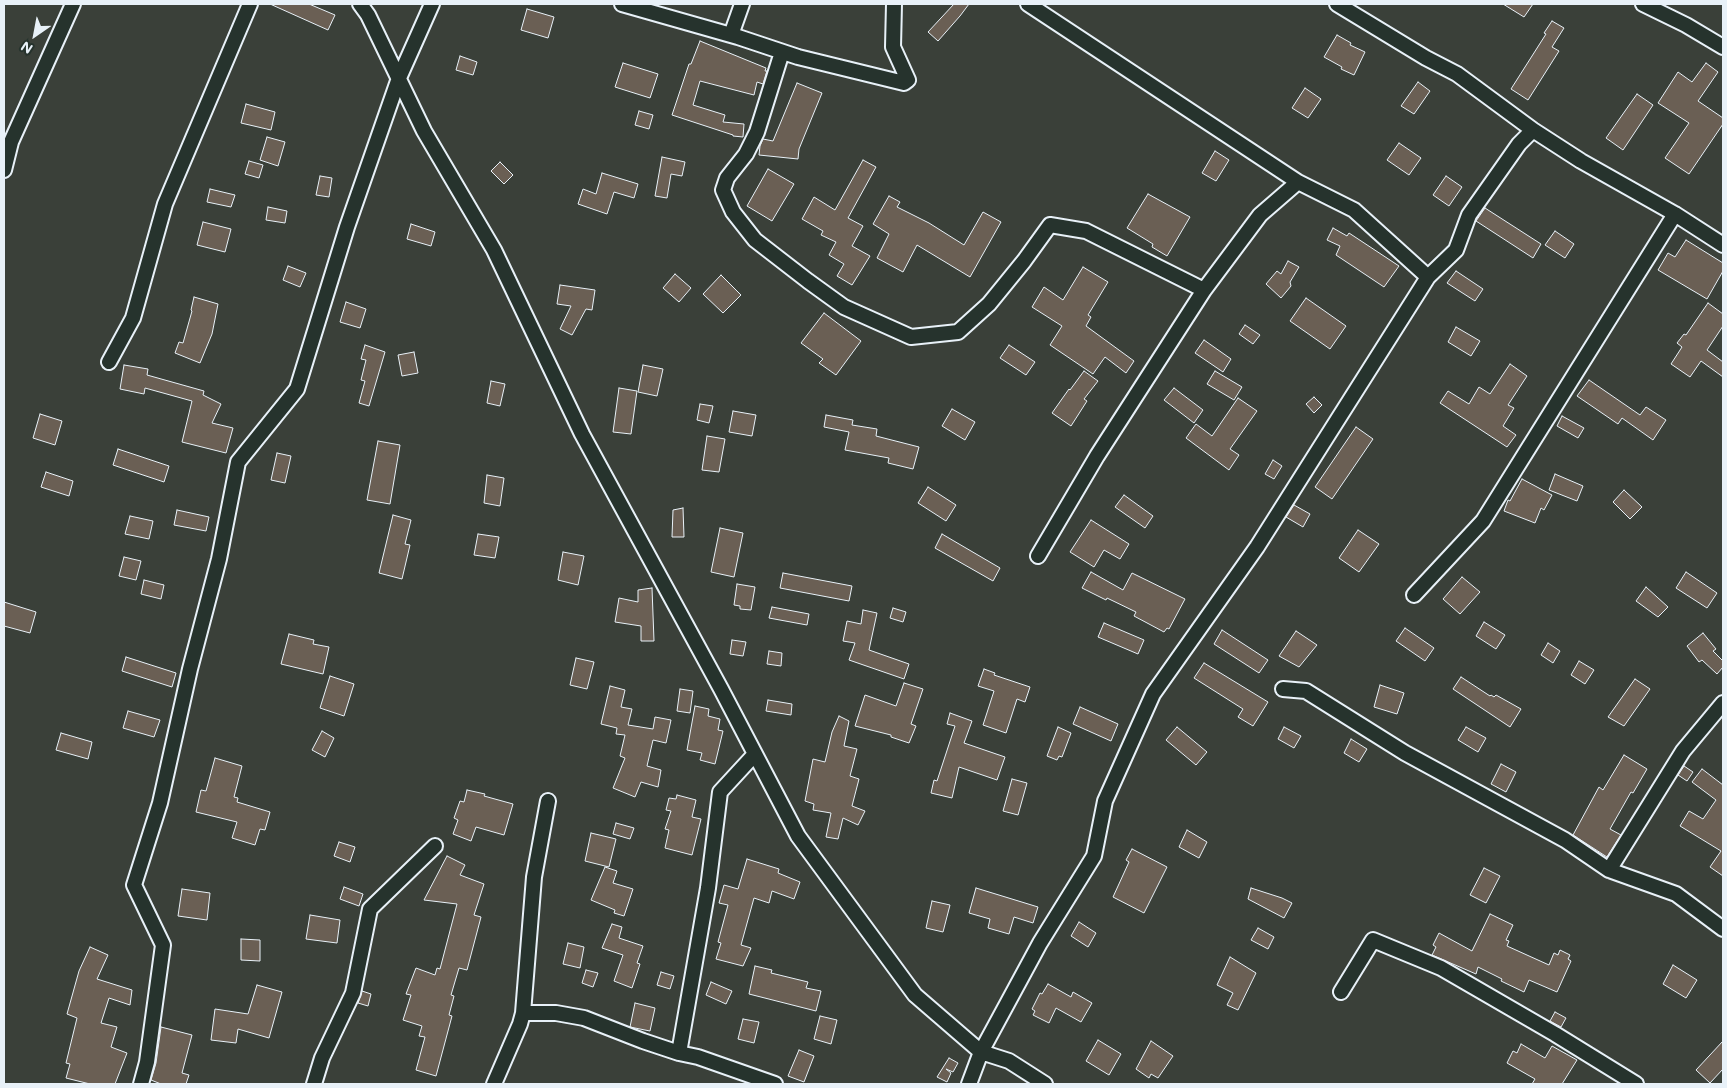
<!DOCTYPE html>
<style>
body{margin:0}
#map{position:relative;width:1727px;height:1088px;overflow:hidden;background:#3a4039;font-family:Mali,sans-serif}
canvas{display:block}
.frame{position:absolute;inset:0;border:5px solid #e8f1f8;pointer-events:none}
.north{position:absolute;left:10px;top:10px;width:50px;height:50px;-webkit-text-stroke:4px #26332d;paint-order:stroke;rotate:213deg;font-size:14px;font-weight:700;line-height:20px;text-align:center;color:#e8f1f8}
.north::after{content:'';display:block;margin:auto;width:18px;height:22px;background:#e8f1f8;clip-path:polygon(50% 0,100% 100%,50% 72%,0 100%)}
</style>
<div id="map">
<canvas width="1727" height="1088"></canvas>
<div class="frame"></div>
<div class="north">N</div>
</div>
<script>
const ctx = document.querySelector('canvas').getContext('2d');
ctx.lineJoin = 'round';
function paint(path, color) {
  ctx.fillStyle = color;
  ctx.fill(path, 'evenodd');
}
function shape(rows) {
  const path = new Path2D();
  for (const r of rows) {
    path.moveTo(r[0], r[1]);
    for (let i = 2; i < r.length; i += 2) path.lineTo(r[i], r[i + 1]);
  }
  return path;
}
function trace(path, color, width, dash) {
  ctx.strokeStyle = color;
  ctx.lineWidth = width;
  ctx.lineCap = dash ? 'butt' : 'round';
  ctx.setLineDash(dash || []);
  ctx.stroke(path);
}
const building = shape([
 [270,4,309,4,335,15,328,30,270,4],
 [954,4,969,4,960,16,938,41,928,32,954,4],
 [1503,4,1533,4,1524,17,1503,4],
 [527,9,554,17,548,38,521,30,527,9],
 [1552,21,1564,28,1552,47,1559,51,1528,100,1511,89,1546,34,1544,33,1552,21],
 [1337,35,1351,43,1350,45,1365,52,1354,75,1341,69,1342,67,1324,57,1337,35],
 [700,41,766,68,765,71,767,71,763,84,757,82,754,95,700,81,693,105,725,115,723,122,744,124,743,137,733,136,733,135,672,115,689,64,691,64,700,41],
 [460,56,477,62,473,75,456,70,460,56],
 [623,63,658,74,650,98,615,87,623,63],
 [1706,63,1718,72,1698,101,1723,118,1723,124,1689,174,1665,158,1689,123,1658,103,1678,72,1692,82,1706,63],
 [1418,82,1430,91,1414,114,1401,106,1418,82],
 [797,83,822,93,799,149,798,159,759,155,760,146,763,139,773,141,797,83],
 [1305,88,1321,99,1308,118,1292,108,1305,88],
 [1637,94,1653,105,1623,150,1606,138,1637,94],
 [246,104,275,112,271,130,241,123,246,104],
 [639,111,653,115,649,129,635,125,639,111],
 [267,137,285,142,278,166,260,160,267,137],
 [1399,143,1421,158,1409,175,1387,160,1399,143],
 [1215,151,1229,160,1216,181,1202,173,1215,151],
 [662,157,685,162,682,176,671,174,667,198,655,196,662,157],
 [863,160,876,167,848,218,863,226,852,246,870,256,852,285,837,276,844,264,829,255,836,242,821,235,823,231,802,219,814,197,835,210,863,160],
 [249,161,263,165,259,178,245,174,249,161],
 [500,162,513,175,504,184,491,171,500,162],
 [768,169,794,184,772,221,747,206,768,169],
 [602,173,638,184,634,198,614,192,607,214,578,204,583,189,596,194,602,173],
 [320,176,332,178,329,197,316,195,320,176],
 [1446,176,1462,187,1449,206,1433,195,1446,176],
 [210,189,235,195,231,207,207,202,210,189],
 [1148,194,1190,217,1167,256,1152,247,1153,244,1127,228,1148,194],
 [889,196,900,202,897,207,929,223,964,245,983,212,1001,222,970,277,917,245,903,272,877,258,889,234,873,224,889,196],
 [268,207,287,211,285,223,266,220,268,207],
 [1485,208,1541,244,1533,258,1476,221,1485,208],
 [203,222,231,229,225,252,197,245,203,222],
 [411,224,435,232,431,246,407,239,411,224],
 [1333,228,1347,236,1349,233,1399,266,1384,287,1336,255,1340,246,1327,240,1333,228],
 [1555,231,1574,244,1565,258,1545,245,1555,231],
 [1686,240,1723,263,1723,271,1707,299,1658,270,1668,253,1675,257,1686,240],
 [1288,261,1299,267,1290,282,1291,286,1281,298,1266,284,1277,271,1281,274,1288,261],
 [288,266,306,273,300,287,283,280,288,266],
 [1083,267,1108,282,1088,315,1091,317,1086,326,1134,361,1126,373,1105,357,1093,374,1050,345,1062,326,1032,307,1044,287,1063,300,1083,267],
 [1456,271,1483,289,1475,301,1447,283,1456,271],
 [675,274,691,288,679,302,663,288,675,274],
 [721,275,741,295,723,313,703,294,721,275],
 [560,285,595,290,592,310,586,309,572,335,560,329,571,306,557,304,560,285],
 [194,297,218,304,212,334,200,363,175,353,179,342,183,343,192,311,191,310,194,297],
 [1306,298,1346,326,1330,349,1290,321,1306,298],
 [346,302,366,309,360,328,340,322,346,302],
 [1708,303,1723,314,1723,326,1707,350,1723,362,1723,377,1701,361,1690,377,1671,364,1682,347,1677,343,1684,334,1686,335,1708,303],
 [824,313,861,341,836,375,819,363,823,359,801,343,824,313],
 [1245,325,1260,335,1253,344,1239,334,1245,325],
 [1456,327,1480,341,1471,356,1448,342,1456,327],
 [1204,340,1231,359,1223,372,1195,353,1204,340],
 [365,345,385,352,369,406,359,403,365,381,361,380,366,360,361,359,365,345],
 [1009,345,1035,362,1026,375,1000,358,1009,345],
 [414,352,418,373,402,376,398,355,414,352],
 [1510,364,1527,376,1508,405,1514,408,1503,426,1516,435,1507,447,1440,403,1448,391,1469,404,1479,387,1490,394,1510,364],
 [124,365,148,369,147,375,204,391,203,395,221,404,212,423,233,428,226,453,182,442,192,401,145,388,144,394,120,389,124,365],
 [643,365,663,369,657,396,638,392,643,365],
 [1084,371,1098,381,1084,399,1087,401,1071,426,1052,413,1069,389,1070,390,1084,371],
 [1215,371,1242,387,1234,400,1207,384,1215,371],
 [1589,380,1640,415,1646,407,1666,420,1653,440,1622,418,1618,424,1577,396,1589,380],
 [491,381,505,384,500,406,487,403,491,381],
 [619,388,637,391,631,434,613,432,619,388],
 [1174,388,1203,410,1194,423,1164,400,1174,388],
 [1314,397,1322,405,1314,413,1306,404,1314,397],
 [1238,398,1257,411,1230,449,1239,455,1229,470,1186,438,1196,424,1212,436,1238,398],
 [700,404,713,406,709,423,697,420,700,404],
 [952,409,975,422,965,440,942,426,952,409],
 [733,411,756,415,752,436,729,432,733,411],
 [40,414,62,421,55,445,33,438,40,414],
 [826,415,853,420,852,425,877,429,876,436,919,447,913,469,888,463,889,458,845,450,849,432,824,427,826,415],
 [1562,416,1584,428,1578,438,1557,426,1562,416],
 [1356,427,1373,439,1332,499,1315,487,1356,427],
 [707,436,725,439,719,472,702,470,707,436],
 [378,441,400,445,390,504,367,500,378,441],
 [118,449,169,466,164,482,113,465,118,449],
 [277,453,291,456,285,483,271,480,277,453],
 [1273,460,1282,466,1274,479,1265,474,1273,460],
 [46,472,73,481,69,496,41,487,46,472],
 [1555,474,1583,486,1577,501,1549,490,1555,474],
 [487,475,504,478,500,506,484,503,487,475],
 [1522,479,1552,495,1544,510,1541,508,1535,523,1504,511,1508,500,1510,501,1522,479],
 [928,487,956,505,946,521,918,503,928,487],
 [1624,490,1642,507,1630,519,1613,502,1624,490],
 [1124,495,1153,516,1145,528,1115,507,1124,495],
 [1294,505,1310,514,1303,527,1286,517,1294,505],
 [683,508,684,537,672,537,673,510,683,508],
 [177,510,209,517,206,531,174,525,177,510],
 [393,515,411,520,405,544,410,545,402,579,379,573,393,515],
 [130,516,153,521,149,539,125,534,130,516],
 [1091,520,1129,544,1120,559,1104,550,1094,567,1070,552,1091,520],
 [720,528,743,533,734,577,711,572,720,528],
 [1358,530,1379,544,1359,572,1339,558,1358,530],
 [478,534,499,537,495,558,474,555,478,534],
 [942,534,1000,568,993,581,935,548,942,534],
 [563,552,584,556,578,585,558,580,563,552],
 [124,557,141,561,136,580,119,576,124,557],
 [1091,572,1123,590,1132,573,1185,599,1169,629,1167,628,1164,632,1134,616,1136,612,1107,598,1106,600,1082,588,1091,572],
 [1686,572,1717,593,1707,608,1676,588,1686,572],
 [783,573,852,586,849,601,780,588,783,573],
 [1462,577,1480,592,1460,614,1443,599,1462,577],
 [144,580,164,585,161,599,141,594,144,580],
 [737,584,755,587,751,610,740,609,740,606,734,605,737,584],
 [1646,587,1668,607,1658,617,1636,601,1646,587],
 [652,588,654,641,641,641,641,626,615,622,619,598,638,602,638,590,652,588],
 [4,602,36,612,30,633,4,626,4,602],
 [772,607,809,614,807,625,769,618,772,607],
 [893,608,906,612,903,622,890,618,893,608],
 [863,610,877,613,869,650,909,664,904,679,849,660,855,643,843,641,847,621,861,624,863,610],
 [1484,622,1505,635,1496,649,1476,636,1484,622],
 [1104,623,1144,640,1138,654,1098,637,1104,623],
 [1405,628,1434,648,1425,661,1396,641,1405,628],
 [1222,630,1268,660,1259,673,1214,644,1222,630],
 [1296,631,1317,645,1299,667,1279,656,1296,631],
 [1703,633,1716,649,1713,651,1723,661,1723,667,1717,674,1702,660,1699,662,1687,646,1703,633],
 [289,634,314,640,313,644,329,647,323,674,281,664,289,634],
 [732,640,746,642,743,656,730,654,732,640],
 [1548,643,1560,651,1553,663,1541,655,1548,643],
 [769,651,782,653,781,666,767,664,769,651],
 [126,657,176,673,172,687,122,671,126,657],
 [576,658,594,662,587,689,570,685,576,658],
 [1579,661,1594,670,1585,684,1571,675,1579,661],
 [1204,663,1268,702,1253,726,1238,717,1243,709,1194,678,1204,663],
 [984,669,995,673,994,675,1030,687,1025,702,1017,699,1006,733,983,725,994,691,978,686,984,669],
 [330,676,354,684,344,716,320,708,330,676],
 [1461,677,1490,696,1491,695,1494,697,1496,695,1521,709,1510,727,1453,689,1461,677],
 [1635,679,1650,689,1624,726,1608,717,1635,679],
 [904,683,923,689,911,724,916,726,909,743,891,737,891,735,855,726,865,695,896,706,904,683],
 [1380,685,1404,693,1397,714,1374,707,1380,685],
 [610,686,625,690,621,707,632,709,628,725,653,729,655,717,671,720,666,743,653,740,647,766,661,770,658,787,641,782,635,797,613,788,625,758,620,756,625,735,616,734,617,728,601,724,610,686],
 [680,689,693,691,690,713,677,711,680,689],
 [768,700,792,704,791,715,766,711,768,700],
 [695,706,709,709,708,716,720,719,718,730,723,731,715,764,700,760,702,753,687,750,695,706],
 [1080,707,1118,724,1111,741,1073,724,1080,707],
 [128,711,160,720,154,737,123,728,128,711],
 [950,713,972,721,964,743,1005,757,997,780,959,767,952,798,931,793,934,780,937,781,955,726,947,724,950,713],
 [839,716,849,721,844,746,857,749,850,776,859,779,852,806,865,811,858,825,843,818,838,839,826,837,831,813,813,810,814,804,805,801,813,759,825,762,832,732,839,716],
 [1058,727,1071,733,1062,757,1059,756,1057,760,1047,756,1058,727],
 [1177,727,1207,752,1196,765,1166,740,1177,727],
 [1284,727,1301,736,1294,748,1278,739,1284,727],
 [1466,727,1486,738,1478,752,1458,740,1466,727],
 [322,731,334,738,325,757,312,750,322,731],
 [61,733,92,742,88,759,56,750,61,733],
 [1351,739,1367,749,1359,762,1344,753,1351,739],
 [1624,755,1647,769,1633,793,1631,792,1610,829,1621,835,1607,857,1573,835,1599,787,1603,790,1624,755],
 [215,758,242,766,234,797,238,798,237,802,270,812,265,830,260,829,255,845,232,838,237,822,196,812,201,790,206,791,215,758],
 [1501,764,1516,772,1506,792,1491,784,1501,764],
 [1684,766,1693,772,1687,781,1678,775,1684,766],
 [1702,769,1723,785,1723,876,1710,867,1721,851,1680,826,1689,811,1703,819,1716,800,1692,782,1702,769],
 [1012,779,1027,783,1018,815,1003,811,1012,779],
 [467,790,485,794,484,796,513,804,504,835,476,827,471,841,453,834,458,820,454,818,460,801,464,802,467,790],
 [677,795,696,800,692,817,701,819,692,855,665,848,669,830,665,829,671,811,666,810,669,798,676,799,677,795],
 [616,823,634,828,630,839,613,834,616,823],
 [1187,830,1207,842,1199,858,1179,847,1187,830],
 [591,833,616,839,609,867,585,861,591,833],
 [339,842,355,847,350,862,334,856,339,842],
 [1132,849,1167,867,1144,913,1113,897,1129,862,1126,860,1132,849],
 [447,856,465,865,460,875,484,884,474,915,481,917,467,970,459,968,451,995,454,996,449,1015,452,1016,436,1076,416,1070,425,1037,419,1036,422,1026,403,1020,411,995,406,994,416,968,435,975,437,968,440,969,457,904,424,900,447,856],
 [747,859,779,869,778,873,800,882,794,899,772,891,769,903,754,898,741,945,751,948,743,966,716,959,721,943,718,942,728,905,719,903,724,885,738,889,747,859],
 [605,867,617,871,613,883,633,889,624,916,614,913,615,910,591,900,605,867],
 [1484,868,1500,876,1486,903,1470,895,1484,868],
 [344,887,363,894,359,906,340,899,344,887],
 [976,888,1038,907,1033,923,1014,917,1009,934,988,928,990,919,969,913,976,888],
 [1251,888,1282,898,1292,903,1284,918,1248,899,1251,888],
 [182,889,210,893,207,920,178,916,182,889],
 [932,901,950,905,943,932,926,928,932,901],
 [1490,914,1513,925,1506,940,1509,941,1507,946,1549,965,1554,953,1558,955,1560,950,1570,955,1568,959,1571,961,1557,992,1529,980,1524,992,1501,981,1502,979,1478,967,1476,974,1432,955,1436,947,1433,945,1439,933,1472,951,1490,914],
 [310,915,340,920,337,943,306,939,310,915],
 [1079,922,1096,933,1088,947,1071,936,1079,922],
 [612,924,622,927,619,938,643,946,637,963,640,964,632,988,614,981,623,955,602,948,612,924],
 [1258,928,1274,937,1268,949,1251,940,1258,928],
 [241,939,260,940,260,961,241,960,241,939],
 [568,943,584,947,580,968,563,964,568,943],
 [90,947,108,955,97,979,132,990,130,1005,109,998,101,1023,117,1027,111,1047,127,1053,115,1084,90,1084,66,1078,70,1064,66,1063,77,1018,67,1014,79,971,90,947],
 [1230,957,1256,973,1238,1010,1227,1005,1233,993,1217,985,1230,957],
 [1673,965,1697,980,1686,998,1663,984,1673,965],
 [755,966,772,970,771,973,808,982,806,988,821,991,816,1011,749,994,755,966],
 [586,970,598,973,593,987,582,983,586,970],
 [661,972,674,976,670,989,657,985,661,972],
 [711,982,732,991,726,1004,706,995,711,982],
 [1048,984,1071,997,1073,992,1092,1003,1081,1022,1056,1008,1049,1023,1033,1015,1035,1011,1032,1009,1040,993,1042,994,1048,984],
 [257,985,282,992,269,1038,238,1029,236,1043,211,1040,215,1009,248,1014,257,985],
 [362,991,371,994,368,1006,358,1003,362,991],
 [635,1003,655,1008,650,1031,630,1027,635,1003],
 [1555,1012,1566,1018,1561,1027,1550,1021,1555,1012],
 [820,1016,837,1020,831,1044,814,1039,820,1016],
 [743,1019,759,1022,754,1043,738,1039,743,1019],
 [161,1027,192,1035,182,1073,189,1075,186,1084,161,1084,151,1080,156,1063,161,1027],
 [1098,1040,1121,1054,1109,1075,1086,1061,1098,1040],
 [1151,1041,1173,1056,1158,1078,1151,1074,1149,1078,1136,1069,1151,1041],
 [1723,1041,1723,1069,1710,1083,1696,1070,1723,1041],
 [1521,1044,1545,1058,1552,1046,1577,1060,1562,1084,1532,1084,1535,1079,1507,1063,1513,1051,1517,1053,1521,1044],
 [799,1050,814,1056,804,1082,788,1076,799,1050],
 [949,1058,958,1063,953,1072,946,1069,951,1073,947,1082,937,1077,949,1058]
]);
paint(building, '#6a5f54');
trace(building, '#e8f1f8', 1);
const minor = shape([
 [360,4,368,15,424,131,494,250,582,434,721,689,798,836,915,995,981,1052,1009,1061,1045,1084],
 [622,4,738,37,798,57,904,83,908,80,893,47,894,4],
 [1028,4,1298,182],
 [1337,4,1426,58,1457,74,1533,130,1581,161,1675,214,1723,245],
 [1643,4,1686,25,1723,47],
 [731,35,742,4],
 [782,52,757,132,746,154,727,178,723,190,733,212,755,240,808,281,844,307,911,337,958,332,989,304,1024,261,1050,225,1086,231,1204,290],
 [4,170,11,142,73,4],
 [1428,277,1456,250,1469,215,1519,144,1533,130],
 [109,362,133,318,165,204,250,4],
 [1414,595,1483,521,1675,214],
 [1283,689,1306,691,1405,753,1565,840,1609,870,1676,894,1723,929],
 [1609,870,1683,751,1723,703],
 [1341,992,1373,940,1441,968,1555,1034,1636,1084],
 [523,1013,556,1013,584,1018,643,1041,679,1053,698,1057,775,1084],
 [679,1053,708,888,720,792,755,754],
 [141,1084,147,1062,163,945,134,885,160,803,190,669,219,559,238,462,297,389,347,227,399,78,432,4],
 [314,1084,322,1058,353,993,370,909,435,846],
 [494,1084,520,1024,523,1013,534,877,548,801],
 [969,1084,981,1052,1040,943,1094,856,1105,801,1153,694,1257,547,1428,277,1354,210,1298,182,1260,215,1204,290,1097,456,1038,556]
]);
trace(minor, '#e8f1f8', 18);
trace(minor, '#26332d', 14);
</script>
